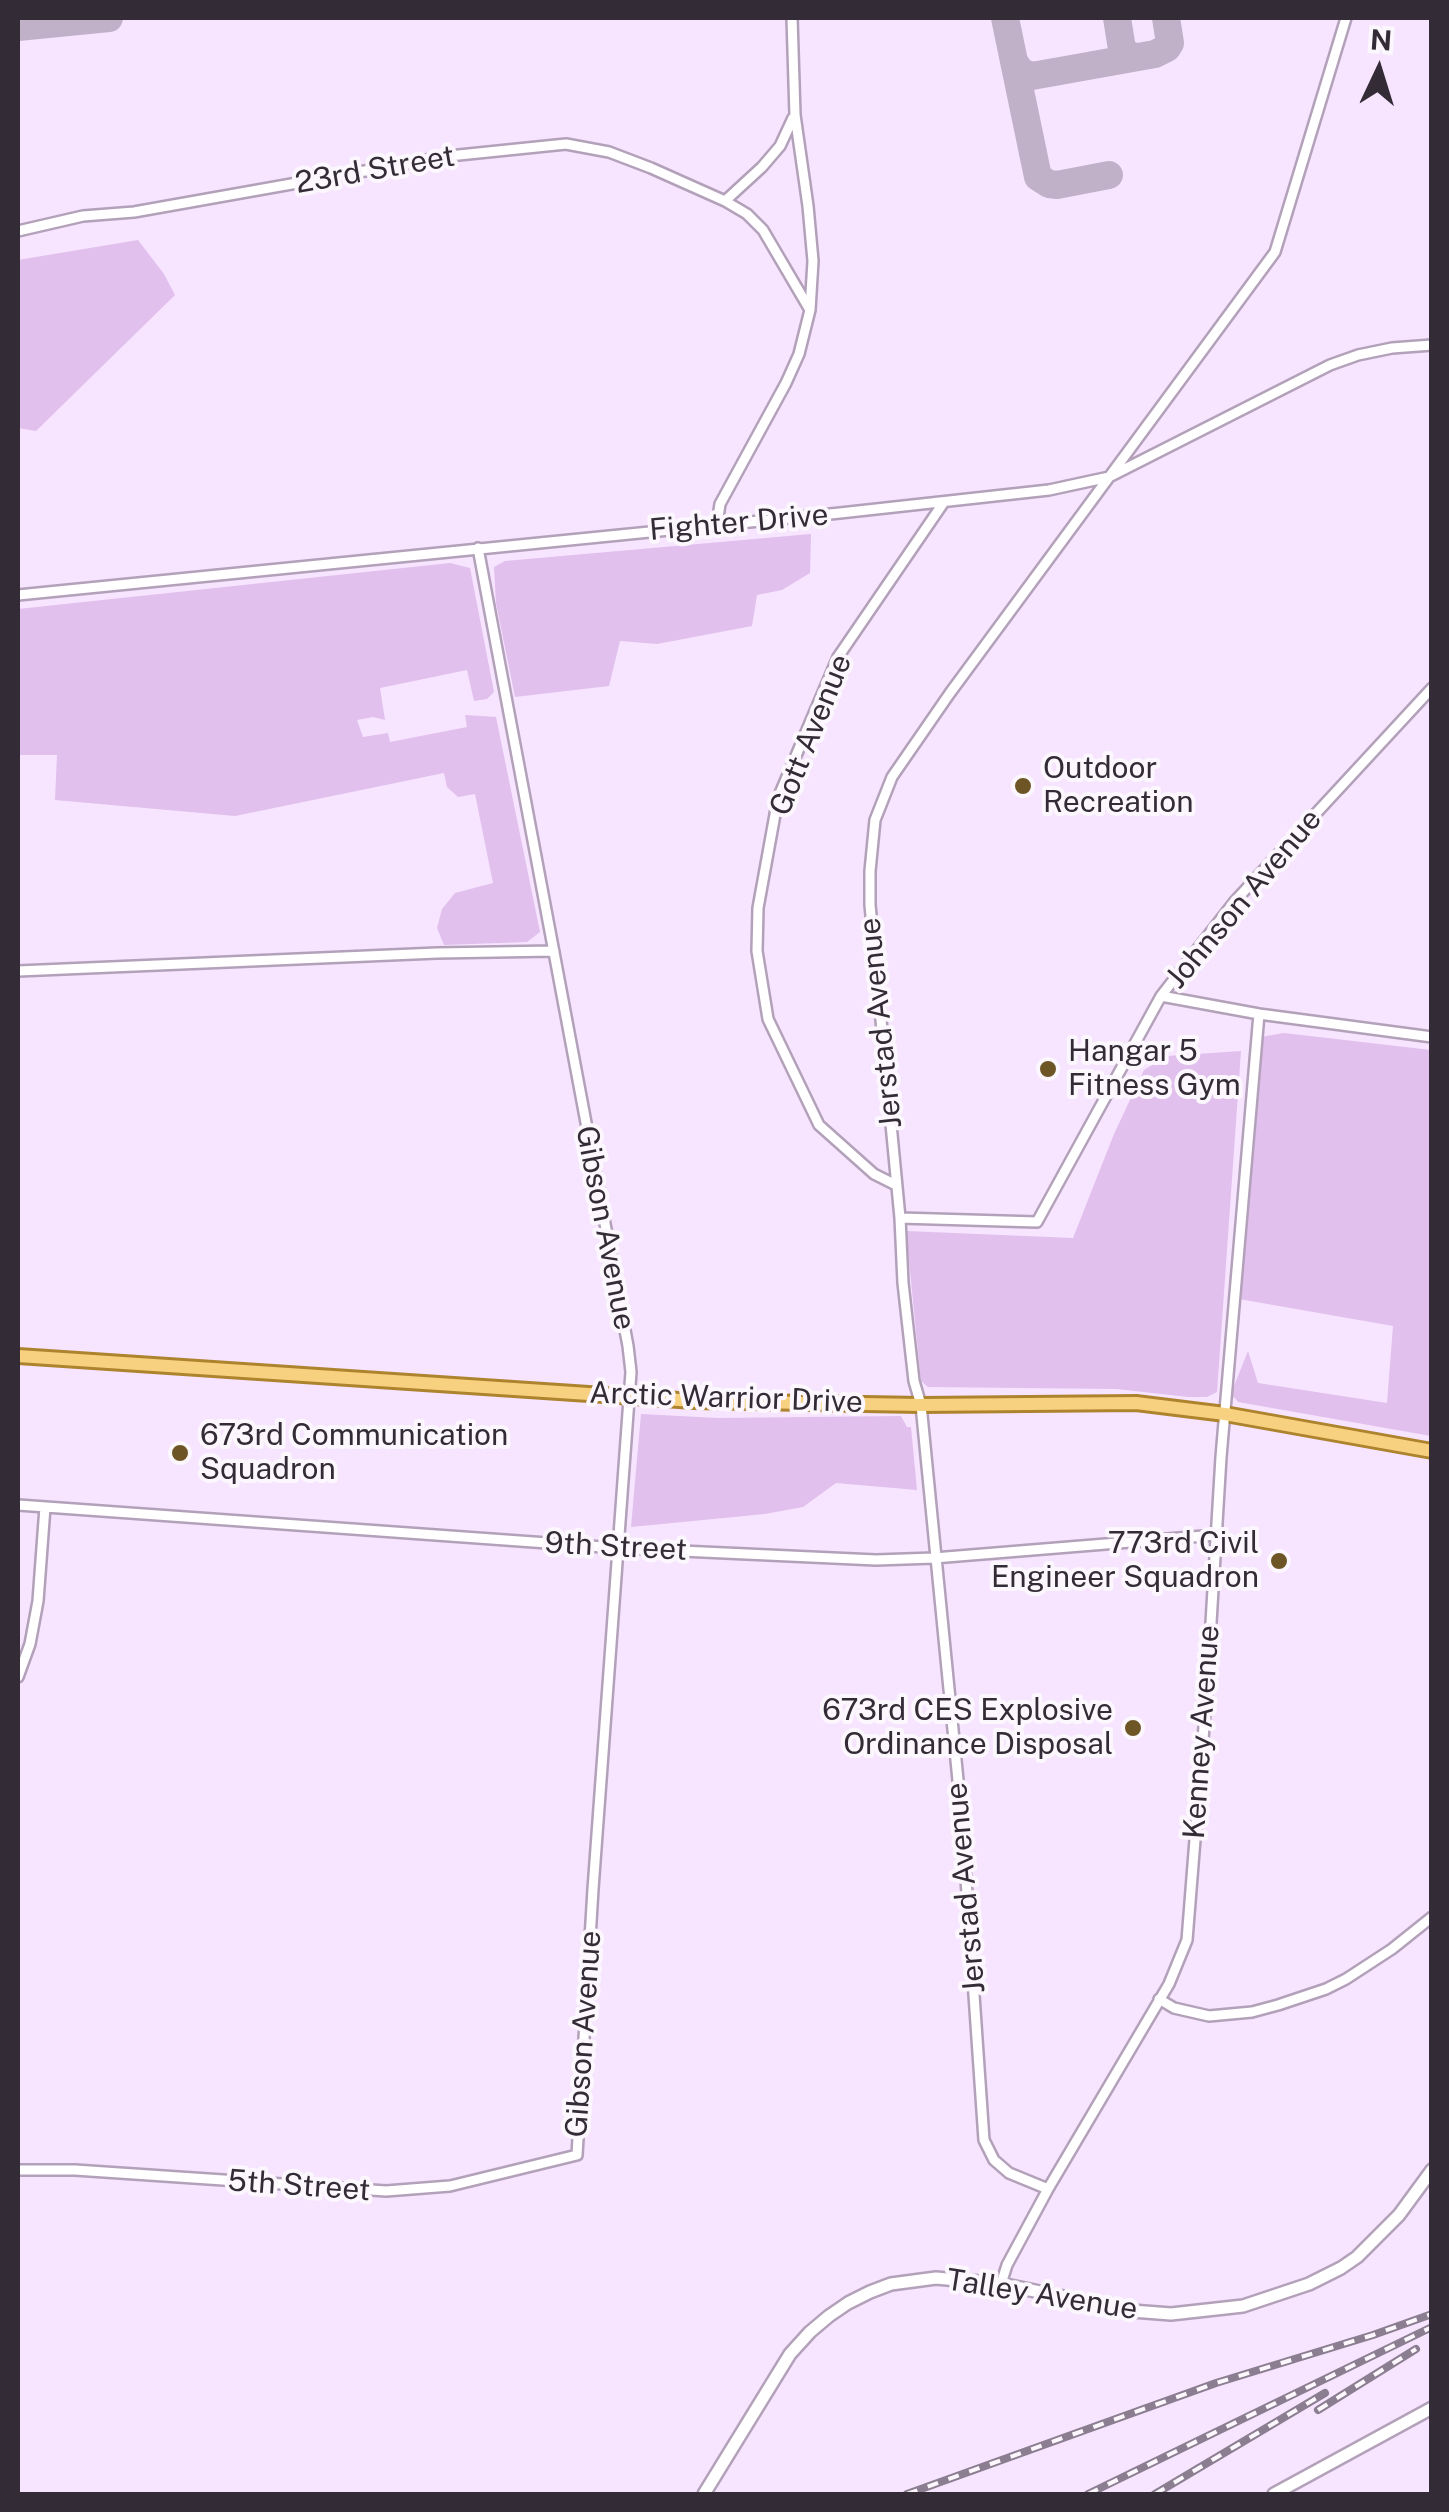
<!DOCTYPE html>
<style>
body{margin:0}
#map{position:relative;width:1449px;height:2512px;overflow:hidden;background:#f7e4ff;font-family:"Public Sans",sans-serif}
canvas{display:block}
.frame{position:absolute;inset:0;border:20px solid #332c36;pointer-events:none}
.north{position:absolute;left:1329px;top:20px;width:100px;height:100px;-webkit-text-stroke:8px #fbf7fd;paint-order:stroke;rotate:4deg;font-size:28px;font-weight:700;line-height:40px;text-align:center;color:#332c36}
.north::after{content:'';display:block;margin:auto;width:35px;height:45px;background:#332c36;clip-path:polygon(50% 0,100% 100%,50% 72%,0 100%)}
</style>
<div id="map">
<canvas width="1449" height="2512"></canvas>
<div class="frame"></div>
<div class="north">N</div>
</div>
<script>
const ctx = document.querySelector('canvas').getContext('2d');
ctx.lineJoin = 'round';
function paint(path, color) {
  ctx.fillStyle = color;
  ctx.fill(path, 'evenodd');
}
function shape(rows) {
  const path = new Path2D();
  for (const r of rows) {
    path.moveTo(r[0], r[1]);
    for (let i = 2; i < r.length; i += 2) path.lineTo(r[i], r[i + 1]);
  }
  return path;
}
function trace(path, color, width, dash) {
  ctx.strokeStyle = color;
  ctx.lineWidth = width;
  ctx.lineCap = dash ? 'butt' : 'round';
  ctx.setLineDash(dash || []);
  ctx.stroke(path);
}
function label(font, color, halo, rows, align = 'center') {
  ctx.font = font + ' "Public Sans",sans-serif';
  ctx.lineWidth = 8;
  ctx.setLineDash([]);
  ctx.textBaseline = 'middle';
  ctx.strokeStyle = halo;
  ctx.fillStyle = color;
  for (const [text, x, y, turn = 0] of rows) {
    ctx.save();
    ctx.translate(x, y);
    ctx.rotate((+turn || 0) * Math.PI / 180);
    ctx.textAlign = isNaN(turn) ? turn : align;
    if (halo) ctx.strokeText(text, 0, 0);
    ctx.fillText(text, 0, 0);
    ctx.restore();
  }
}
paint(shape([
 [138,240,164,274,175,295,36,431,18,428,18,260],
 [811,534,810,573,782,590,757,595,752,626,657,644,620,641,609,686,515,697,496,603,494,567,505,561],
 [450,563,470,568,494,692,487,699,474,701,467,670,380,688,385,720,373,717,357,720,363,737,388,733,390,742,467,727,465,715,496,717,540,932,527,942,444,945,437,928,442,909,455,893,493,883,475,794,458,797,447,787,444,773,235,816,55,800,57,755,18,755,18,609],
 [1284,1033,1431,1050,1431,1436,1238,1402,1235,1398,1230,1396,1248,1351,1258,1383,1387,1403,1393,1326,1239,1299,1261,1037],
 [1241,1051,1217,1392,1207,1397,1188,1397,1117,1389,928,1387,921,1381,906,1231,1073,1238,1114,1134,1144,1070,1167,1056],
 [641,1414,718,1418,901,1416,907,1427,911,1427,917,1490,836,1483,803,1507,765,1514,631,1527]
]), '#e1c0ed');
trace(shape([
 [1005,18,1038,177,1049,184,1057,185,1109,175],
 [1117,18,1122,49,1125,53,1135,57],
 [18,27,109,18],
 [1015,63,1021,72,1032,76,1155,54,1167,48,1170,43,1166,18]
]), '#c1b1c8', 28);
const street = shape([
 [725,201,762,167,780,146,793,118],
 [18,231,83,216,134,212,449,156,566,144,609,152,651,168,725,201,747,214,763,230,810,310],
 [717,524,720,504,786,383,799,354,810,310,813,261,808,206,795,115,792,18],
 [18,595,840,513,1049,490,1109,477,1330,365,1358,355,1392,348,1432,345],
 [18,971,437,953,554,951],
 [1161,996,1259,1014,1432,1037],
 [896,1185,874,1174,819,1125,768,1019,757,951,758,908,778,798,838,657,944,502],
 [900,1218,1037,1222,1161,996,1235,901,1432,688],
 [18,1505,617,1548,876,1560,934,1558,1216,1535],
 [18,1677,30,1644,38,1601,45,1507],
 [1159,1999,1174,2008,1209,2016,1252,2012,1278,2005,1326,1989,1346,1979,1392,1949,1432,1917],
 [18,2170,75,2170,386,2191,450,2186,577,2155,593,1889,631,1372,628,1346,478,548],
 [1048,2189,1009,2173,994,2160,984,2140,962,1821,921,1405,914,1381,903,1283,900,1218,870,905,870,871,875,820,892,777,950,693,1275,252,1346,18],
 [1001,2284,1007,2265,1048,2189,1169,1984,1187,1940,1207,1689,1221,1457,1259,1014]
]);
const secondary = shape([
 [704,2494,790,2354,810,2332,829,2316,848,2303,870,2292,891,2284,936,2278,1001,2284,1132,2311,1171,2314,1243,2306,1309,2284,1341,2268,1357,2257,1399,2215,1432,2170],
 [1274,2494,1432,2408]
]);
const primary = shape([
 [18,1356,694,1401,921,1405,1136,1403,1225,1414,1432,1451]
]);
trace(street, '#b3a1ba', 14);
trace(secondary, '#b3a1ba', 16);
trace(primary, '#ae832e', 18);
trace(street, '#fff', 9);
trace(secondary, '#fff', 11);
trace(primary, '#f7d17f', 12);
const rail = shape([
 [1318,2410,1416,2349],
 [907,2494,1216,2383,1373,2335,1432,2314],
 [1088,2494,1432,2327],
 [1155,2494,1325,2393]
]);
trace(rail, '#8b7e90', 8);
trace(rail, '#fbf7fd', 4, [11]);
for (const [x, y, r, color] of [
 [1023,786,10,"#6d5525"],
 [1048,1069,10,"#6d5525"],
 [180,1453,10,"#6d5525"],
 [1279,1561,10,"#6d5525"],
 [1133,1728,10,"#6d5525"]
]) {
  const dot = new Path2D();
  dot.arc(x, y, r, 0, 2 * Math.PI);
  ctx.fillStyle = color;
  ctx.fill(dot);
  trace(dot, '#fbf7fd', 4);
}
label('30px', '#332c36', '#fbf7fd', [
 ["23rd Street",375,170,-10],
 ["Fighter Drive",739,523,-5],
 ["Gott Avenue",811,735,-68],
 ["Johnson Avenue",1244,899,-50],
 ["Jerstad Avenue",881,1023,-96],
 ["Gibson Avenue",605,1228,79],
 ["Arctic Warrior Drive",726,1398,2],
 ["9th Street",616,1547,3],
 ["Kenney Avenue",1202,1732,-86],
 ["Jerstad Avenue",966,1888,-95],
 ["Gibson Avenue",584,2034,-86],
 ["5th Street",299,2186,4],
 ["Talley Avenue",1042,2295,9]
]);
label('30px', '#332c36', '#fbf7fd', [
 ["Outdoor",1043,769],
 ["Recreation",1043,803],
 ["Hangar 5",1068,1052],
 ["Fitness Gym",1068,1086],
 ["673rd Communication",200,1436],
 ["Squadron",200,1470],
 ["773rd Civil",1259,1544,"right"],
 ["Engineer Squadron",1259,1578,"right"],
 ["673rd CES Explosive",1113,1711,"right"],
 ["Ordinance Disposal",1113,1745,"right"]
], 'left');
</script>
